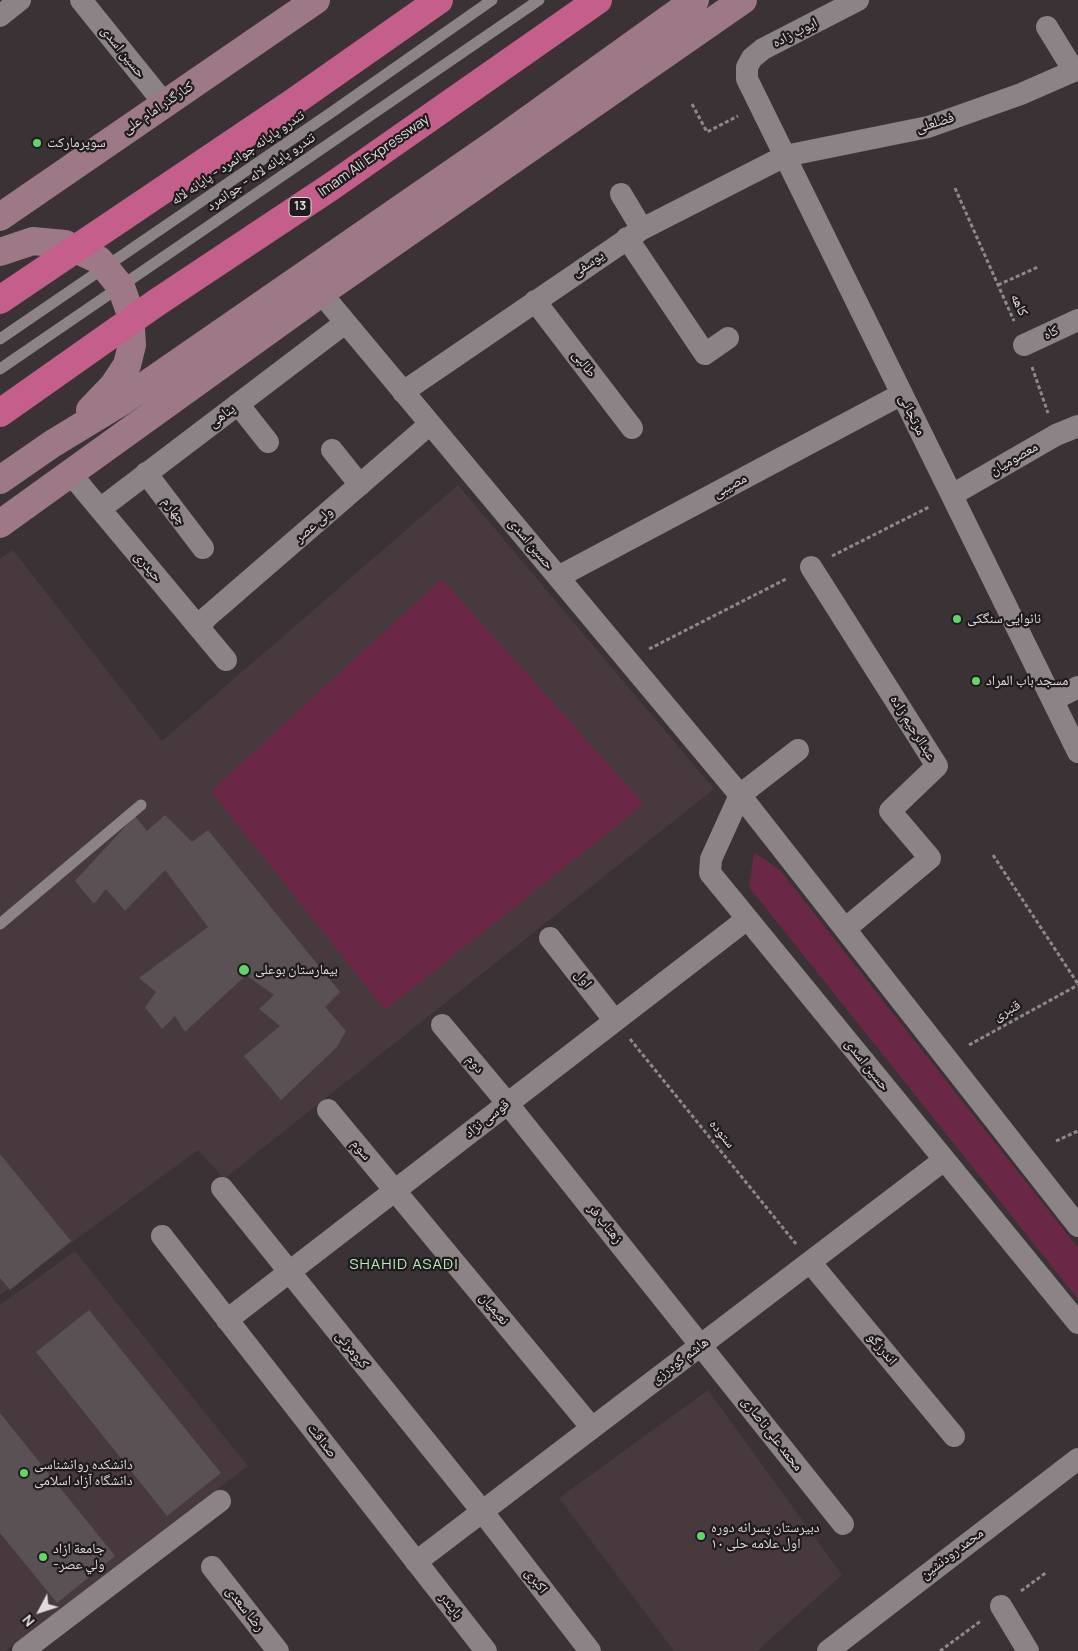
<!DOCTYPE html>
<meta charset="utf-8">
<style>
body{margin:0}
#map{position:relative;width:1078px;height:1651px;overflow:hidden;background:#3a3235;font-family:Manrope,sans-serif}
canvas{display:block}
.north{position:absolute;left:15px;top:1586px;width:50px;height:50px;-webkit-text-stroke:4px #1f1b1c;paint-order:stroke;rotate:230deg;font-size:14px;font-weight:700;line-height:20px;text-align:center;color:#e0dbdd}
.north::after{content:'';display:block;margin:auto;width:18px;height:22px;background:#e0dbdd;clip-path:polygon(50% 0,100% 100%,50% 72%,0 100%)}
</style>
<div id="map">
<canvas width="1078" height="1651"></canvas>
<div class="north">N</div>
</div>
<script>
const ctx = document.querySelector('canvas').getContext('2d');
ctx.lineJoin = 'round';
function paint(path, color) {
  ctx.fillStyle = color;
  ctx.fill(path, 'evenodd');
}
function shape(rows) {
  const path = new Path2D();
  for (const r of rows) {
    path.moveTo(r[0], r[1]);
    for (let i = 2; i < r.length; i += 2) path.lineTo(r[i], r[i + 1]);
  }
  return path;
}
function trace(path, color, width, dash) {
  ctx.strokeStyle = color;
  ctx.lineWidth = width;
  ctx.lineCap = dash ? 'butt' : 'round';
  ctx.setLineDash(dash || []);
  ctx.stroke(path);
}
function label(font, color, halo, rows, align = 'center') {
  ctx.font = font + ' Manrope,"Noto Naskh Arabic",sans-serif';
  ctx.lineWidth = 4.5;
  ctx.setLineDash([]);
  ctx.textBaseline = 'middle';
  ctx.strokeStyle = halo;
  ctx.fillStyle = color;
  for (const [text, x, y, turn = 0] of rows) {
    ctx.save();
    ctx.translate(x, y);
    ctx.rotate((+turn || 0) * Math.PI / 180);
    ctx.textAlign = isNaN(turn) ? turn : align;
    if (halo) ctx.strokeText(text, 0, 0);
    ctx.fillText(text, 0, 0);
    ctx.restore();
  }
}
paint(shape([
 [458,485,714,789,224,1179,198,1150,0,1295,0,559,13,550,162,741],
 [75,1251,248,1466,5,1651,0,1651,0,1305],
 [708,1390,842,1575,757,1651,674,1651,559,1498]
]), '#48393e');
paint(shape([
 [442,579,644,804,385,1010,211,791],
 [754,852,780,870,1078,1248,1078,1299,749,887]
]), '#6b2846');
paint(shape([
 [165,815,192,842,208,830,340,992,325,1007,346,1031,337,1047,281,1100,244,1056,280,1026,259,1009,274,995,246,975,185,1032,175,1016,162,1029,145,1007,156,992,139,978,208,927,165,870,125,911,106,889,94,904,75,881,135,816,147,831],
 [0,1154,71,1241,10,1290,0,1278],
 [89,1310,221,1473,167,1516,36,1352],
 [0,1413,115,1556,57,1603,0,1533]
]), '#5a5154');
trace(shape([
 [692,104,707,132,738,116],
 [955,188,1014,321],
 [998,285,1038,267],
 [1032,367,1048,413],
 [832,556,929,507],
 [649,649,788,578],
 [993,855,1078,984],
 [630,1039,796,1244],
 [969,1045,1078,985],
 [1056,1141,1078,1131],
 [1021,1591,1047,1572],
 [940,1651,982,1620]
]), '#8e888a', 3, [4, 2.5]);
trace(shape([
 [0,339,332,112,492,0],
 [0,369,539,0],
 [0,924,141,805]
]), '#8c8386', 11);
trace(shape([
 [81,0,164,103],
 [858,0,763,49,752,58,747,67,747,79,1078,752],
 [0,16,20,0],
 [1047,27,1074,71],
 [621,194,642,229],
 [627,238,705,354,728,338],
 [321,293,740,795,1078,1226],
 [535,301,632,428],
 [1024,345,1078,320],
 [403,392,642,229,785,156,928,127,1021,94,1078,69],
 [238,404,268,442],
 [332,450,360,485],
 [70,473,226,660],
 [146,473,203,548],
 [952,495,1056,435,1078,426],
 [100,509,345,323],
 [811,567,937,766,890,811,930,858,845,929],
 [558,577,902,394],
 [199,627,207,617,430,424],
 [1053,700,1078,687],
 [798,750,740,795,711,859,710,873,1078,1323],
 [550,938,615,1021],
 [442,1025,508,1104,843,1524],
 [328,1110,592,1428],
 [222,1188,482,1511,590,1651],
 [162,1236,486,1651],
 [810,1262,954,1436],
 [227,1320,747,919],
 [416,1562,944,1160],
 [212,1567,278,1651],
 [1001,1606,1028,1651],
 [23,1651,220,1501],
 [828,1651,1078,1459]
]), '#8c8386', 22);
trace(shape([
 [0,217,316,0],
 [0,252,33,241,65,244,99,260,121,287,130,312,132,345,127,365,113,386,90,410],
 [0,480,52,444,121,402,500,140,695,0],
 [0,524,321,293,743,0]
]), '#9d7887', 28);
trace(shape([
 [0,300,295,101,439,0],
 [0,413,156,303,332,186,598,0]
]), '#c45e8a', 28);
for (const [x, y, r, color] of [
 [37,143,5,"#62d469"],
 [957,619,5,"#62d469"],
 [976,681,5,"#62d469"],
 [244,970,6,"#62d469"],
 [24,1473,5,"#62d469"],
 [701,1536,5,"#62d469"],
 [43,1557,5,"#62d469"]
]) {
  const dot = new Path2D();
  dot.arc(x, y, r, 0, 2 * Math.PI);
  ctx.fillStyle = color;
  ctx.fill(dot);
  trace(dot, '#1f1b1c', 2);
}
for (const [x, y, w] of [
 [300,207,22]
]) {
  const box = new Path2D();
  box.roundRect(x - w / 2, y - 9.5, w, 19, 4);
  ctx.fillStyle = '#1f1b1c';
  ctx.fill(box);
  trace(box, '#e0dbdd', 1);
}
label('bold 12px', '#e0dbdd', null, [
 ["13",300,207]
]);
label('14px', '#e0dbdd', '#1f1b1c', [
 ["ایوب زاده",795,33,-27],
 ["حسین اسدی",123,52,51],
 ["کنارگذر امام علی",158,108,-34],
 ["فضلعلی",935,123,-17],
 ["Imam Ali Expressway",374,156,-35],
 ["تندرو پایانه جوانمرد - پایانه لاله",238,158,-34],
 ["تندرو پایانه لاله - جوانمرد",261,172,-34],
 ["یوسفی",588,264,-34],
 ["کاهه",1019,305,66],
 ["کاه",1051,333,-26],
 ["طالبی",584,364,53],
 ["مرتجائی",912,415,64],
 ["پناهی",222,416,-37],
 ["معصومیان",1014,459,-30],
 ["مصیبی",730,486,-28],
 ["چهارم",174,511,53],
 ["ولی عصر",314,525,-41],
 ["حسین اسدی",531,544,50],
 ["حیدری",148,567,50],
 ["عبدالرحیم زاده",913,728,58],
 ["اول",583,979,52],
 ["قنبری",1007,1011,-29],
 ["دوم",475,1064,50],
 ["حسین اسدی",867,1065,51],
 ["قوسی نژاد",487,1119,-38],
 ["ستوده",722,1134,51],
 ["سوم",361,1150,50],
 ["زهتاب فر",605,1224,51],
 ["نعیمیان",494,1309,50],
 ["اندرزگو",882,1349,50],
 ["کیومرثی",352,1350,51],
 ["هاشم گودرزی",680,1361,-37],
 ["محمد علی ناصاری",772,1434,52],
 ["صداقت",322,1441,52],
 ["محمد رودنشین",952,1554,-37],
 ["اکبری",536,1581,52],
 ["بایندر",451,1606,52],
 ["رضا سعدی",245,1609,52]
]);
label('14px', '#e0dbdd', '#1f1b1c', [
 ["سوپرمارکت",47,143],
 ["نانوایی سنگکی",967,619],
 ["مسجد باب المراد",986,681],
 ["بیمارستان بوعلی",255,970],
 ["دانشکده روانشناسی",34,1465],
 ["دانشگاه آزاد اسلامی",34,1481],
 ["دبیرستان پسرانه دوره",711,1528],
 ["اول علامه حلی ۱۰",711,1544],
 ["جامعة ازاد",53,1549],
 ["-ولي عصر",53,1565]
], 'left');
ctx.letterSpacing = '1px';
label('15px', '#b5f0b5', '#1f1b1c', [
 ["SHAHID ASADI",404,1265]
]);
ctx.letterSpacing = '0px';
</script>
